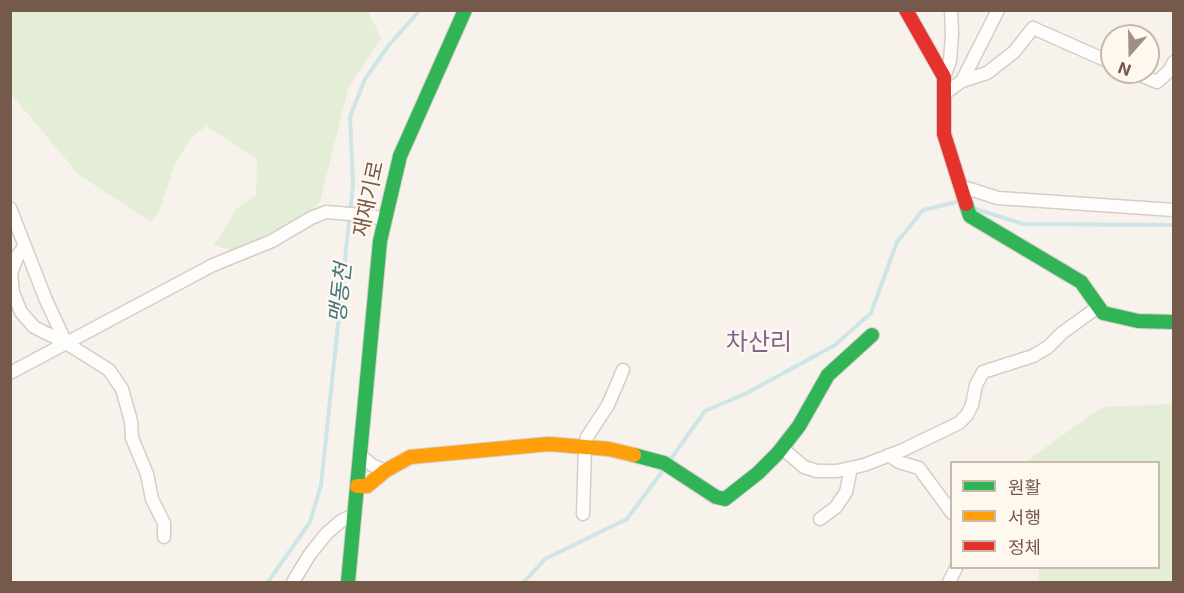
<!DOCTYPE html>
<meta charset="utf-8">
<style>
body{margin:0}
#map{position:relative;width:1184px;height:593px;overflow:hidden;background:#f7f2ec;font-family:Inter,"Noto Sans KR",sans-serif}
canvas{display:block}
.frame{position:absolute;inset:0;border:12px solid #755a4c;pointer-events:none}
.legend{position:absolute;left:950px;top:461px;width:210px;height:108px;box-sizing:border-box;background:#fff8ee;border:2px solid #c8b9ad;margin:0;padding:8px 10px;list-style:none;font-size:18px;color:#755a4c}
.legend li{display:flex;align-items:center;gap:12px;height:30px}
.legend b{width:30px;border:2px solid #c8b9ad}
.north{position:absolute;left:1100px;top:24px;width:60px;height:60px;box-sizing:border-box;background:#fff8ee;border:2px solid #c8b9ad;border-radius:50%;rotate:200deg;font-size:16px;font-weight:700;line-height:24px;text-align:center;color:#755a4c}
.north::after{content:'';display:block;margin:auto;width:21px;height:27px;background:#a28f84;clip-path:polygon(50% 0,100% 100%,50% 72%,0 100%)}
</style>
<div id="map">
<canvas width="1184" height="593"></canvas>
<div class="frame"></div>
<ul class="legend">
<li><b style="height:8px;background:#30b455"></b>원활</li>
<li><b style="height:8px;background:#ff9f0a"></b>서행</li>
<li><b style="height:8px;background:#e5322d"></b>정체</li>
</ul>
<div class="north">N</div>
</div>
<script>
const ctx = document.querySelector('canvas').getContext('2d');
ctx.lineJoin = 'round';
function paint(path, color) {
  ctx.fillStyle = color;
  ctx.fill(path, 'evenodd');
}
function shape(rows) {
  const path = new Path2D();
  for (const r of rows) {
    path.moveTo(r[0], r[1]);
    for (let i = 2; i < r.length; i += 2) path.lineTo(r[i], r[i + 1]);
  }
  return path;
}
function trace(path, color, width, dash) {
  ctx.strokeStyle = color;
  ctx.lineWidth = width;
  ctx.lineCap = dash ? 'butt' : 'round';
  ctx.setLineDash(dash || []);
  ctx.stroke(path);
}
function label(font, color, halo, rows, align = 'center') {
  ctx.font = font + ' Inter,"Noto Sans KR",sans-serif';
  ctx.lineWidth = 4.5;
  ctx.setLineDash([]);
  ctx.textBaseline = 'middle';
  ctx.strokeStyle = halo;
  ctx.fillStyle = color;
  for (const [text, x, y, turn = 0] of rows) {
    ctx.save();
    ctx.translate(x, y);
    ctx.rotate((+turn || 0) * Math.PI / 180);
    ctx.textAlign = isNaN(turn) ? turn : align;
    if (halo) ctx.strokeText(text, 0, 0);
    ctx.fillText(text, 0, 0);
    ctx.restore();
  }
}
paint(shape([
 [10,11,368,11,381,38,348,89,320,202,295,227,233,251,214,245,237,208,256,195,257,159,206,126,191,138,174,166,159,212,151,222,79,175,11,94],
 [1173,404,1173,582,1038,582,1039,568,1158,568,1158,462,1025,462,1102,407]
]), '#e4eed7');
trace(shape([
 [973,208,1023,224,1174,225],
 [670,460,705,411,747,393,835,345,871,313,897,242,923,210,957,202,960,203],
 [268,582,310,522,321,485,353,184,350,117,365,79,389,45,420,10],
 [524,582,545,559,627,519,664,469]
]), '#cee5e7', 4);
const street = shape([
 [1133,72,1157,82,1169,71,1174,62],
 [944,77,950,61,952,34,951,10],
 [962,81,987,73,1014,52,1033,28,1112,63],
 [944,94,962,81,998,10],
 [960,186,998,198,1174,210],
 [10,208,46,300,66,343],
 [25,246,18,255,11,273,13,293,21,312,34,327,66,343,109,370,122,389,131,421,132,438,147,474,152,499,164,523,164,537],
 [10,373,213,265,272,241,311,218,326,212,363,215,385,219],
 [782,448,804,467,817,471,837,471,864,465,903,450,959,423,967,415,972,405,976,385,983,372,1033,356,1048,347,1062,333,1098,307],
 [360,455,372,465,385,471],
 [889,455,899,462,919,468,952,513],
 [583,514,585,448,587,437,608,405,623,370],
 [820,519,836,507,846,492,851,468],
 [293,582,310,554,327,533,341,521,354,515],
 [949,582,956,568]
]);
const fast = shape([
 [966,204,970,216,1081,282,1103,313,1138,321,1174,322],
 [634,455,664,463,716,497,725,499,758,473,778,453,799,426,828,375,872,335],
 [348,582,380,241,400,156,465,10]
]);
const slow = shape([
 [357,486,367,486,385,471,410,457,549,444,609,449,634,455]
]);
const jam = shape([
 [906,10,944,77,944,134,966,204]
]);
trace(street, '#d5cec7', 15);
trace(fast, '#d6cfc8', 16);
trace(slow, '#d6cfc8', 16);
trace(jam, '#d6cfc8', 16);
trace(street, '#fefdfc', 12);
trace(fast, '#30b455', 14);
trace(slow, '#ff9f0a', 14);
trace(jam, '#e5322d', 14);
label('21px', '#755a4c', '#fff8ee', [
 ["재재기로",369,199,-78]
]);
label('italic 22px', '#437881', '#fff8ee', [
 ["맹동천",341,293,-84]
]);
label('24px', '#816491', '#fff8ee', [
 ["차산리",759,343]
]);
</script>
